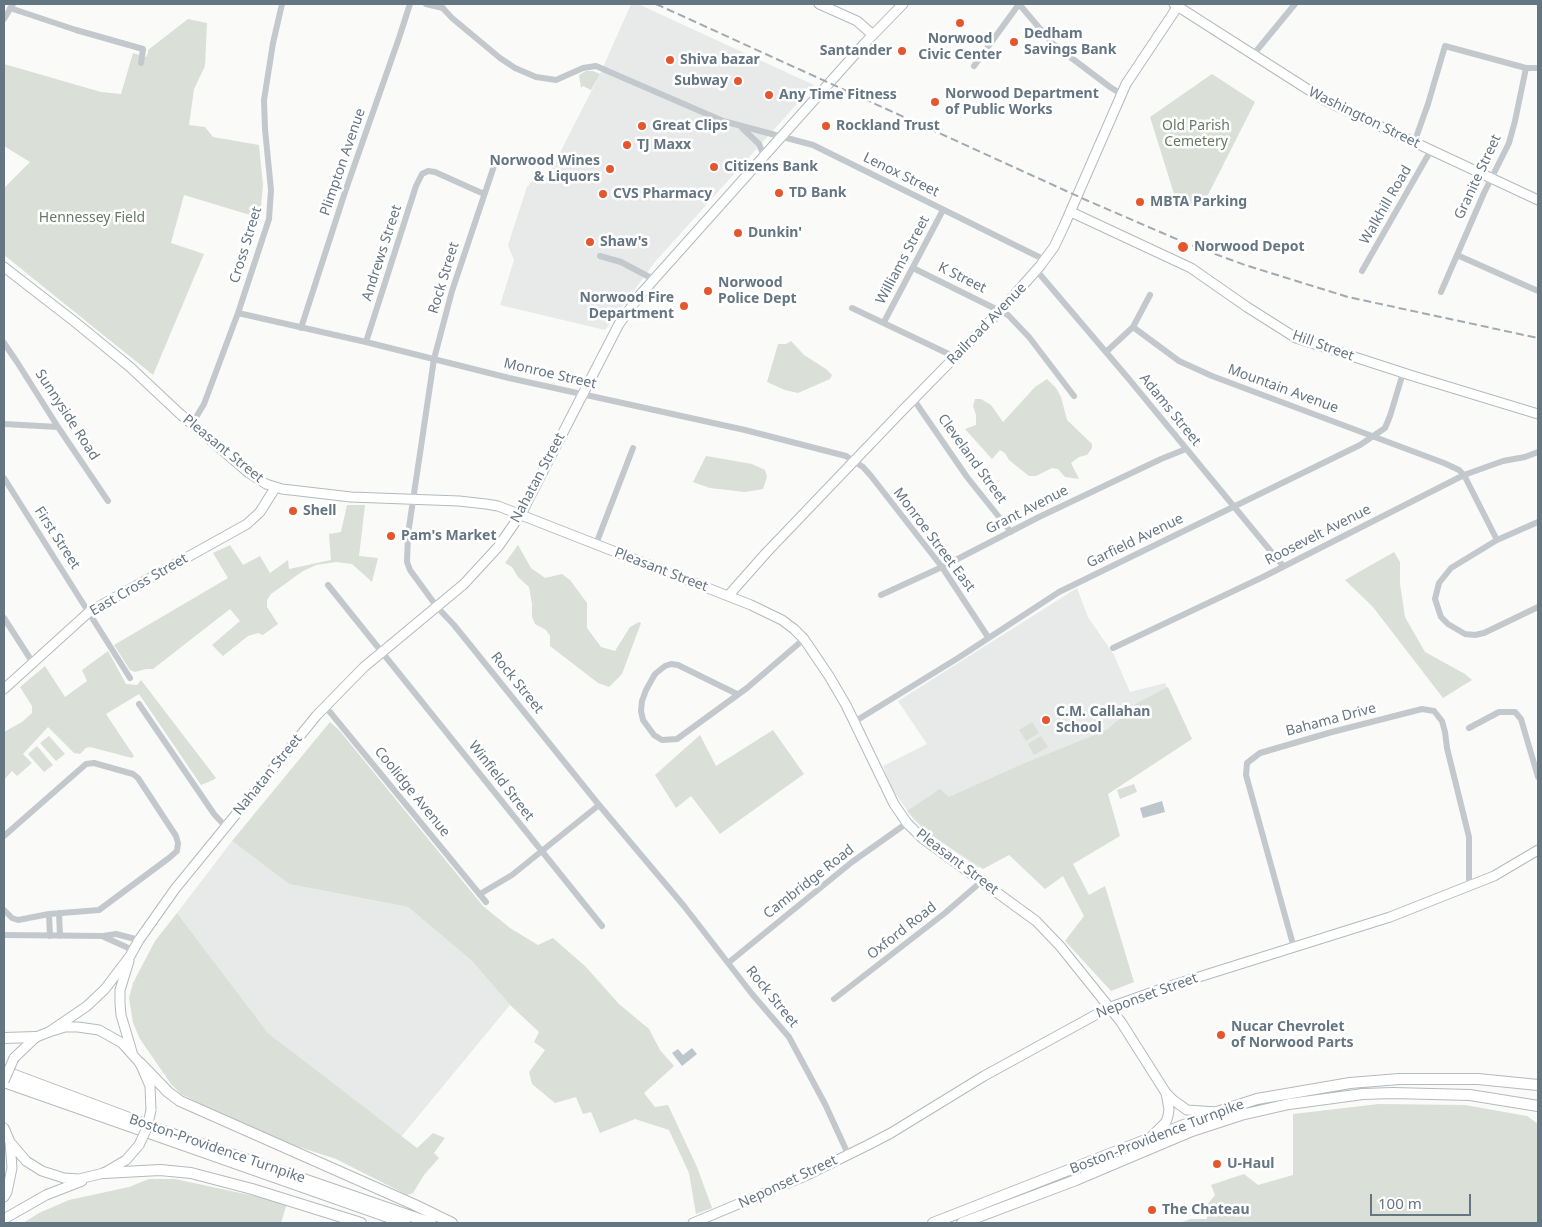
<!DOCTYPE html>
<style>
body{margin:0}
#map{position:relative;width:1542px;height:1227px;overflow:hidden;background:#fafaf8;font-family:"Noto Sans",sans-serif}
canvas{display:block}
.frame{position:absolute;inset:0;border:5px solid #657683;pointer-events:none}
.scale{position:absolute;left:1370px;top:1194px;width:101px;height:22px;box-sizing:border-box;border:2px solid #657683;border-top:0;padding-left:6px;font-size:15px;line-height:18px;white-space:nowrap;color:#657683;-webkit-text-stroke:4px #fff;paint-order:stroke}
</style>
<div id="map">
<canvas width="1542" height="1227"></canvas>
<div class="frame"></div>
<div class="scale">100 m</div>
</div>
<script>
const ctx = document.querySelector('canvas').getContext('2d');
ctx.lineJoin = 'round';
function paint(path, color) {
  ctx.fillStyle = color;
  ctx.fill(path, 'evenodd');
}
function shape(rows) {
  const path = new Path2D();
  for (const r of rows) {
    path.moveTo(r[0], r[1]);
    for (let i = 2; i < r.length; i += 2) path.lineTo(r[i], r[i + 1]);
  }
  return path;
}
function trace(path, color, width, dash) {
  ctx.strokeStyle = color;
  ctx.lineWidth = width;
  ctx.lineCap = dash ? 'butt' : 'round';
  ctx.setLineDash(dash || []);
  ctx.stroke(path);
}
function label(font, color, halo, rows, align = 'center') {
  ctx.font = font + ' "Noto Sans",sans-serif';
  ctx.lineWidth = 5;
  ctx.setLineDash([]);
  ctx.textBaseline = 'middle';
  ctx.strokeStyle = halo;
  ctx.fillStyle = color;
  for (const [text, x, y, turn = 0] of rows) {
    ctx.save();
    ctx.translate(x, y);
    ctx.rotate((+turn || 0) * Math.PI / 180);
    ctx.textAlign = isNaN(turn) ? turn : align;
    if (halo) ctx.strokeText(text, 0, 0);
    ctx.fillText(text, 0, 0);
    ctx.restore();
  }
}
paint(shape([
 [631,4,638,4,814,85,655,262,605,330,500,305,514,260,508,245,527,187,538,174,547,178,600,74],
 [1077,588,1088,617,1114,655,1130,692,1165,683,1189,738,978,868,927,832,914,820,892,789,883,766,927,744,898,701],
 [232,841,289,884,408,907,472,961,510,1005,401,1137,268,1033,177,913]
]), '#e8e9e9');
paint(shape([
 [188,19,207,23,205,66,194,89,189,125,205,127,213,137,259,145,263,185,260,218,184,195,171,243,204,254,153,375,4,255,4,188,30,162,4,146,4,64,101,92,121,94,133,53,146,57,148,53,148,50],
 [586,71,593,71,600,74,591,90,583,86,581,88,579,75],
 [1212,74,1255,102,1208,195,1199,204,1190,207,1182,203,1175,197,1150,117],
 [791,341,804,355,826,369,832,375,830,379,798,393,785,390,767,382,778,344,786,344],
 [1047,379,1056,388,1061,397,1067,420,1092,444,1092,448,1087,455,1079,457,1071,463,1079,479,1065,477,1058,469,1052,468,1036,476,1029,476,1009,460,1005,453,1000,450,992,459,965,429,976,425,976,415,973,406,975,399,981,399,991,405,1003,422,1035,387],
 [706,456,752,464,765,470,767,477,763,489,745,492,710,488,693,482],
 [347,505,365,505,359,556,378,558,372,582,352,564,336,562,316,565,303,571,271,594,267,600,267,607,278,624,263,635,258,633,248,636,223,656,212,645,240,621,230,609,153,669,146,669,135,672,130,670,114,645,228,578,213,553,230,545,243,565,260,556,270,573,288,560,289,569,331,560,329,534,341,532],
 [518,545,531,568,545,578,562,574,570,580,587,603,587,628,601,647,615,651,630,627,639,622,641,623,622,674,609,687,598,683,550,646,550,636,546,630,535,624,532,617,532,604,529,587,518,577,512,567,505,563],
 [1394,552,1400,562,1400,584,1405,617,1425,652,1465,674,1472,680,1443,698,1373,607,1345,580],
 [108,651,126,684,137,685,141,680,216,778,213,780,201,785,139,694,106,714,134,756,132,758,90,747,86,748,80,754,74,753,48,727,23,754,32,763,17,776,12,771,4,780,4,732,22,722,32,713,32,706,20,687,45,666,65,697,87,681,82,670],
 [1168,687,1192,739,1108,794,1120,836,1073,864,1089,895,1105,886,1134,982,1111,991,1065,941,1084,916,1063,876,1045,889,1009,855,983,869,927,832,907,811,940,789,949,797,1025,763,1107,730,1137,703],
 [330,722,339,730,483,906,510,928,538,945,553,938,586,967,619,1004,649,1029,660,1050,674,1066,644,1093,655,1107,668,1105,697,1167,712,1208,696,1214,689,1173,669,1130,635,1119,600,1133,591,1112,583,1114,576,1097,555,1103,532,1084,529,1072,545,1050,534,1042,539,1032,510,1005,472,961,408,907,289,884,232,841],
 [1032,722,1039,733,1026,741,1019,730],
 [773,730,804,774,720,834,691,796,676,808,655,775,700,735,716,766],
 [49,736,65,754,56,761,40,743],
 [1041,736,1048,747,1034,755,1028,744],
 [37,746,53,765,44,772,28,754],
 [1134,784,1137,792,1120,799,1117,790],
 [177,913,268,1033,417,1148,433,1133,445,1138,434,1153,439,1158,424,1175,413,1193,407,1195,336,1159,290,1144,231,1119,181,1094,171,1084,140,1039,133,1023,129,998,133,983,155,941],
 [1379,1104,1465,1105,1527,1116,1538,1124,1538,1223,1180,1223,1190,1219,1207,1219,1207,1205,1215,1195,1211,1185,1244,1174,1258,1185,1293,1175,1293,1114],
 [149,1179,175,1179,287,1203,281,1223,23,1223,39,1213,69,1200,129,1187]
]), '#dadfd7');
paint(shape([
 [1162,801,1165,812,1143,818,1140,808],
 [692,1048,697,1054,682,1066,672,1053,678,1049,683,1055]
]), '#bbc7cb');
const secondary = shape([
 [819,4,857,21,873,35],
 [1174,4,1326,101,1538,200],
 [1071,212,1191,268,1247,307,1296,338,1413,376,1538,414],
 [4,267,75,322,130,367,179,413,249,473,266,484,282,489,351,497,459,501,486,504,498,506,751,605,782,620,794,629,804,639,829,676,846,705,894,804,907,823,922,838,1036,921,1060,946,1121,1022,1166,1093,1173,1100,1187,1110,1217,1112],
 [728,596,766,553,900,413,1001,310,1040,266,1054,247,1064,226,1126,84,1178,6],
 [4,689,89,612,247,524,260,512,275,488],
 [129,961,120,990,120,1003,121,1015,132,1052],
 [49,1032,87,1006,105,989,130,956,139,940,175,889,317,715,364,667,464,584,498,547,521,514,619,324,640,295,865,43,903,4],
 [14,1058,36,1037,49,1032,65,1027,78,1027,99,1030,122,1043,140,1063,150,1086,151,1110],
 [4,1128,10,1142,26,1161,42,1171,64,1178,79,1179,104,1173,126,1160,139,1145],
 [1151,1137,1166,1122,1168,1116,1169,1109,1166,1093],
 [4,1197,7,1192,12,1168,10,1142],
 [4,1219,46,1195,82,1181],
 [693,1223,805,1176,868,1145,891,1133,984,1076,1108,1008,1167,987,1390,917,1494,876,1538,850]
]);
const primary = shape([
 [4,1038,36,1037],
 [140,1063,168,1092,180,1101,415,1205,452,1223],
 [4,1071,164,1131,431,1223],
 [4,1082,405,1223],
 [104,1173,160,1170,191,1173,252,1189,361,1223],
 [933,1223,1217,1112,1257,1099,1350,1083,1399,1079,1478,1079,1538,1085],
 [962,1223,1076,1180,1192,1131,1241,1115,1289,1104,1363,1094,1393,1093,1470,1095,1538,1106]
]);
trace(secondary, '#b3babf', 11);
trace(primary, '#b5babe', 12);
trace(shape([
 [426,4,443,8],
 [439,4,452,18,500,58,515,68,536,77,556,80,583,68,596,66,723,121,813,145,1045,260],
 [1019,4,1053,44,1110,87,1121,94],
 [10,8,76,30,143,49,141,63],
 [4,19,13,4],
 [1253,55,1295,4],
 [974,66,1019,4],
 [742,128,759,144,764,156],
 [1414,143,1428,104,1445,46,1526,68,1538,68],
 [496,160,452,291,434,359,408,534,407,562,410,570,437,607,454,625,599,805,684,906,752,994,789,1037,825,1104,848,1154],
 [1457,255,1538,291],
 [600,256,621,262,653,279],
 [913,268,1008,315,1029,337,1074,396],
 [1037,271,1128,378,1283,566],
 [1362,271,1431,150],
 [1441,292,1484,193,1509,143,1515,121,1526,68],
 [852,308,955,357],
 [238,313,366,342,509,378,745,430,846,456,863,467,871,476,942,567,988,637],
 [884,322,943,210],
 [1133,327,1150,295],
 [301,328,345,192,399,38,410,4],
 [366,342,416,186,422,174,428,171,435,172,484,194],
 [4,343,17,362,58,427,108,501],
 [1106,352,1133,327,1179,361,1212,376,1444,463,1459,470,1464,475,1497,540],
 [914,400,967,477,1011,532],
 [4,424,58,427],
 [192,424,204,404,238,313,269,219,271,190,265,129,264,100,273,43,282,4],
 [4,478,130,678],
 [1538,522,1497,540,1451,568,1439,583,1435,599,1441,617,1448,624,1465,634,1475,635,1484,633,1538,607],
 [596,544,633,448],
 [328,585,602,926],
 [881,595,942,567,1039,517,1161,459,1186,449],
 [4,618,33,663],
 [1113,648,1263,577,1464,475,1503,461,1525,457,1538,452],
 [737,694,678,665,671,664,665,666,655,674,646,690,642,701,641,711,643,720,654,735,662,740,677,739,747,688,804,639],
 [139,704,214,814,226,827],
 [325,706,486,902],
 [854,722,958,658,1059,592,1360,445,1385,428,1390,416,1403,373],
 [1469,728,1499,712,1515,712,1521,719,1538,777],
 [4,836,86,764,94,763,133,774,138,778,176,836,178,843,177,851,169,858,99,910,49,914,18,920,12,918,4,910],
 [480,894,512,875,599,805],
 [59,913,60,936],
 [49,914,50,936],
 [4,935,103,936,116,934,139,940],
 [104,937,133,950],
 [1294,948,1246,775,1247,763,1260,753,1332,732,1422,709,1434,711,1442,721,1445,732,1447,748,1469,837,1469,880,1472,886],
 [728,963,852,862,907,823],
 [834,999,945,913,982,881]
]), '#c3c8cc', 6);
trace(secondary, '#fff', 9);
trace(primary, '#fff', 10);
trace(shape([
 [656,4,1086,200,1188,244,1245,265,1348,297,1538,338]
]), '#a2aab0', 2, [8, 4]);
const secondaryBridge = shape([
 [4,1081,14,1058],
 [139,1145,147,1128,151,1110]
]);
trace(secondaryBridge, '#b3babf', 11, []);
trace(secondaryBridge, '#fff', 9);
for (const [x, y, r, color] of [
 [960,23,5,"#e4572e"],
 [1014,42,5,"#e4572e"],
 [902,51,5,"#e4572e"],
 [670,60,5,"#e4572e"],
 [738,81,5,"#e4572e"],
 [769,95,5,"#e4572e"],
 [935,102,5,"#e4572e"],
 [642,126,5,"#e4572e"],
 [826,126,5,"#e4572e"],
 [627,145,5,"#e4572e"],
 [714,167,5,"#e4572e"],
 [610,169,5,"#e4572e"],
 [779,193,5,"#e4572e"],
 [603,194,5,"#e4572e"],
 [1140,202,5,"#e4572e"],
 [738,233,5,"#e4572e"],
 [590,242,5,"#e4572e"],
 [1183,247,6,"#e4572e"],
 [708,291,5,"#e4572e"],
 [684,306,5,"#e4572e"],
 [293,511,5,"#e4572e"],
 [391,536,5,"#e4572e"],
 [1046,720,5,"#e4572e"],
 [1221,1035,5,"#e4572e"],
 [1217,1164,5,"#e4572e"],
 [1152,1210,5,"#e4572e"]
]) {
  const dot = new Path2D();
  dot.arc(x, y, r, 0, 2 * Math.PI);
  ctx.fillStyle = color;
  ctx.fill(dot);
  trace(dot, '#fff', 2);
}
label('bold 14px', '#657683', '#fff', [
 ["Dedham",1024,34],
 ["Savings Bank",1024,50],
 ["Norwood",960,39,"center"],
 ["Civic Center",960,55,"center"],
 ["Santander",892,51,"right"],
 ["Shiva bazar",680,60],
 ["Subway",728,81,"right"],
 ["Norwood Department",945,94],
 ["of Public Works",945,110],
 ["Any Time Fitness",779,95],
 ["Great Clips",652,126],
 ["Rockland Trust",836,126],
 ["TJ Maxx",637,145],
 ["Norwood Wines",600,161,"right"],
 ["& Liquors",600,177,"right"],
 ["Citizens Bank",724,167],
 ["TD Bank",789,193],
 ["CVS Pharmacy",613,194],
 ["MBTA Parking",1150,202],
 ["Dunkin'",748,233],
 ["Shaw's",600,242],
 ["Norwood Depot",1194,247],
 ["Norwood",718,283],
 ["Police Dept",718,299],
 ["Norwood Fire",674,298,"right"],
 ["Department",674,314,"right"],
 ["Shell",303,511],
 ["Pam's Market",401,536],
 ["C.M. Callahan",1056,712],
 ["School",1056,728],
 ["Nucar Chevrolet",1231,1027],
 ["of Norwood Parts",1231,1043],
 ["U-Haul",1227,1164],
 ["The Chateau",1162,1210]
], 'left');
label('14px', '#657683', '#fff', [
 ["Washington Street",1364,118,26],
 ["Plimpton Avenue",343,162,-71],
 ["Lenox Street",901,175,26],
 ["Granite Street",1478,177,-65],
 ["Walkhill Road",1386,205,-60],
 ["Cross Street",246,245,-73],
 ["Andrews Street",382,253,-72],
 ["Williams Street",903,260,-62],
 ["Rock Street",444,278,-73],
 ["K Street",962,278,26],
 ["Railroad Avenue",987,324,-46],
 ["Hill Street",1323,346,20],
 ["Monroe Street",550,374,13],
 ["Mountain Avenue",1283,389,20],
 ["Adams Street",1170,410,51],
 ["Sunnyside Road",67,415,57],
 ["Pleasant Street",223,449,39],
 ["Cleveland Street",972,459,54],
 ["Nahatan Street",538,478,-62],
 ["Grant Avenue",1027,510,-27],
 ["Roosevelt Avenue",1318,535,-27],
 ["First Street",57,538,57],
 ["Monroe Street East",934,540,53],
 ["Garfield Avenue",1135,541,-26],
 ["Pleasant Street",661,570,21],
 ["East Cross Street",139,585,-30],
 ["Rock Street",517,683,51],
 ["Bahama Drive",1331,720,-15],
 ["Nahatan Street",268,775,-51],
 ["Winfield Street",501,781,52],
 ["Coolidge Avenue",412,792,51],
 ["Pleasant Street",957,862,37],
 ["Cambridge Road",809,882,-38],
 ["Oxford Road",902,931,-38],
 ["Neponset Street",1147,996,-20],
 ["Rock Street",772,997,51],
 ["Boston-Providence Turnpike",1157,1137,-21],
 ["Boston-Providence Turnpike",217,1149,19],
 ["Neponset Street",788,1182,-25]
]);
label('14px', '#687a64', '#fff', [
 ["Old Parish",1196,126],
 ["Cemetery",1196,142],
 ["Hennessey Field",92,218]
]);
</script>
